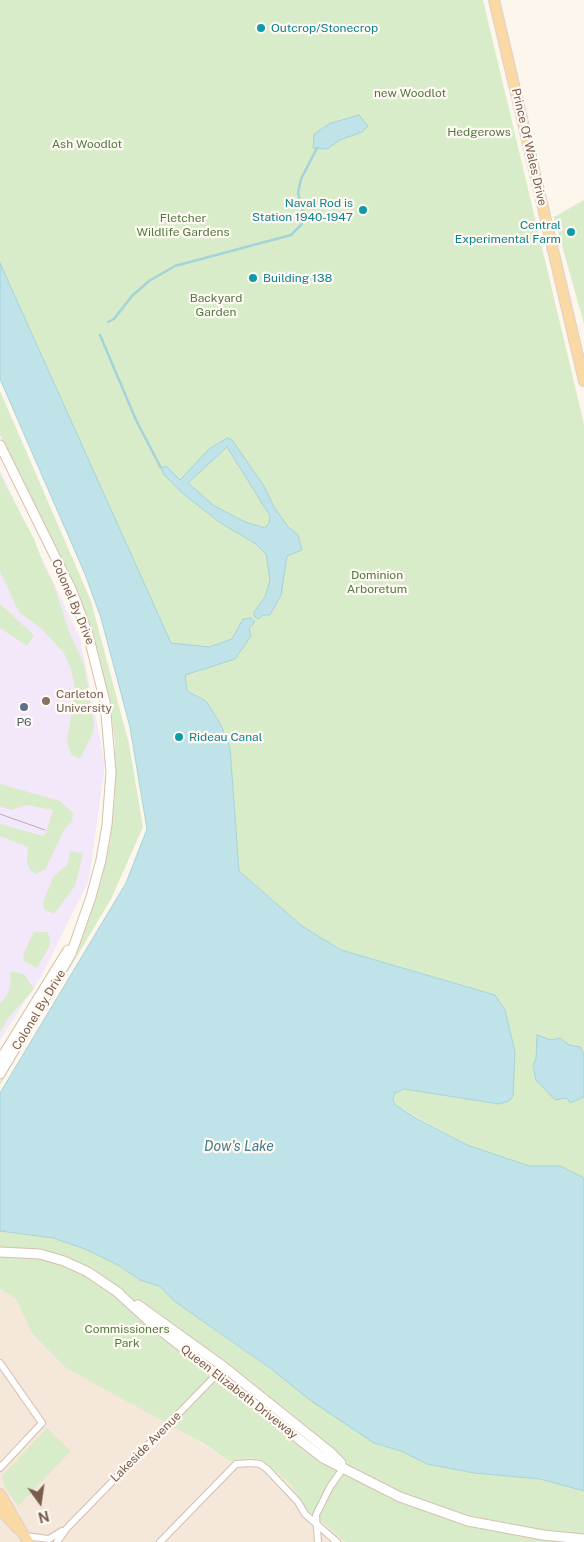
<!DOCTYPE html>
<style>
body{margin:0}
#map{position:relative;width:584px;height:1542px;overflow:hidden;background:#fdf6ec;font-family:"Public Sans",sans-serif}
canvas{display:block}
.north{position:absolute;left:15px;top:1477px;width:50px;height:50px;-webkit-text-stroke:4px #fffaf3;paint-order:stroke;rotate:166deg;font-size:14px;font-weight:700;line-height:20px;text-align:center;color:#7a5c4d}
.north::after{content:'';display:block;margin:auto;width:18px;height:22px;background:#7a5c4d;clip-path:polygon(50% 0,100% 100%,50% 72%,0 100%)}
</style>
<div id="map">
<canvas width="584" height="1542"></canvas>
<div class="north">N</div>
</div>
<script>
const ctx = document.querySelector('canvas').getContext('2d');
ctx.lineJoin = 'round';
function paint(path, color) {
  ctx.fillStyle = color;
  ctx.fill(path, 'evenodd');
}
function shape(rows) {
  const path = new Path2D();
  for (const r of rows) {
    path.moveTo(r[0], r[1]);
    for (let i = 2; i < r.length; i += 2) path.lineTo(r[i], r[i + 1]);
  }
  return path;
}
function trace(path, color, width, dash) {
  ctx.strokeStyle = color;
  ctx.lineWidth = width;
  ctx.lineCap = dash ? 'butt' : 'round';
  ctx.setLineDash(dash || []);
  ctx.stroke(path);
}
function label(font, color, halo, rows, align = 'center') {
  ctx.font = font + ' "Public Sans",sans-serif';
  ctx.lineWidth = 4.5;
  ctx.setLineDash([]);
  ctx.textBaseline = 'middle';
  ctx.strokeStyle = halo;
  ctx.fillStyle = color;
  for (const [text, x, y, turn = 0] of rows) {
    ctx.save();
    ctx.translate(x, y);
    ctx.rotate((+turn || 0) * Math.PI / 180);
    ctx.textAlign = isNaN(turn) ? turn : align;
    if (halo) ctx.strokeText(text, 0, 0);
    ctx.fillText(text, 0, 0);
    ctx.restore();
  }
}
paint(shape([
 [0,1289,16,1299,31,1332,229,1461,252,1458,262,1460,290,1484,305,1508,345,1542,0,1542]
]), '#f5e8da');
paint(shape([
 [0,470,80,638,105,764,89,880,42,975,0,1040]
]), '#f3e8fa');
paint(shape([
 [0,0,483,0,584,424,584,1178,560,1166,529,1166,467,1145,395,1105,393,1099,395,1093,404,1089,499,1104,495,995,341,950,302,926,239,871,230,748,221,725,206,701,187,691,185,675,171,644,0,263],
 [584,200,584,324,554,217],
 [0,391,91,601,129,744,143,827,111,899,0,1085,0,1081,60,982,88,921,101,882,110,842,115,794,115,743,110,702,94,635,81,601,0,435],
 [0,474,34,539,44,566,53,582,70,634,84,664,94,723,93,733,80,759,71,755,67,741,75,692,72,672,64,653,41,628,19,612,0,571],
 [0,604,34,635,27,646,0,628],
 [0,784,60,801,73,813,72,822,64,830,45,870,36,874,30,870,27,862,28,847,0,836,0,824,43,836,46,832,53,810,26,805,11,810,0,806],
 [70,851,83,853,75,886,54,914,44,909,43,902,53,877,68,864],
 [34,932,47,932,50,937,49,947,37,968,24,961,23,954],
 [12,971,25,975,34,989,8,1018,0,1032,0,1004,7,995,11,984,10,974],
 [0,1231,53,1238,85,1249,118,1265,140,1280,159,1286,174,1301,374,1443,401,1451,427,1464,474,1473,540,1479,584,1491,584,1542,345,1542,305,1508,290,1484,262,1460,252,1458,229,1461,203,1443,66,1368,31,1332,16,1299,0,1289],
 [47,1428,71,1451,18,1506,4,1485,2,1476]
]), '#d8ecc9');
const water = shape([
 [359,115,368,126,362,132,340,140,327,149,313,148,314,134,331,123,359,115],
 [0,263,171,643,209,647,232,639,243,619,251,618,255,622,249,628,251,636,235,659,185,675,187,691,206,701,221,725,230,748,239,871,302,926,341,950,495,995,505,1010,515,1052,513,1096,509,1101,499,1104,404,1089,395,1093,393,1099,395,1105,416,1118,467,1145,529,1166,560,1166,584,1178,584,1491,540,1479,474,1473,427,1464,401,1451,374,1443,310,1400,271,1369,174,1301,159,1286,140,1280,118,1265,85,1249,53,1238,0,1231,0,1093,126,883,147,829,130,727,101,618,85,574,0,379,0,263],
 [227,438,232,440,264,486,274,507,288,527,298,535,302,550,287,556,281,595,270,615,263,615,258,619,254,616,254,612,265,597,270,580,266,554,256,544,219,522,181,492,164,475,161,468,166,466,180,480,209,449,227,438],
 [227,447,270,516,269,523,265,528,245,522,213,505,188,483,227,447],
 [537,1035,551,1040,560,1038,569,1045,580,1047,584,1054,584,1097,570,1103,567,1098,555,1100,536,1080,533,1066,536,1059,537,1035]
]);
paint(water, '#bfe3e8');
trace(water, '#a5d3da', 1);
trace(shape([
 [108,322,114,319,132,296,149,281,175,266,291,235,301,225,304,215,298,193,301,179,317,148],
 [100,335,136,420,161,468]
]), '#a5d3da', 2.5);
const minor = shape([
 [0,1363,42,1423,0,1468],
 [25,1536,49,1539,62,1531],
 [57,1542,67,1528,224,1367],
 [160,1542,236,1464,251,1463,260,1464,267,1469,298,1502,305,1514,337,1542],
 [318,1542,316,1515,330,1487,344,1467]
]);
const secondary = shape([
 [0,445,72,591,88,634,105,702,111,772,107,825,101,860,91,897,71,954,0,1074],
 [0,1060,68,950],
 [0,1252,40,1254,64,1261,88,1272,119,1293],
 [116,1291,150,1322,323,1458,400,1497,468,1521,543,1535,584,1539],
 [138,1305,224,1367,330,1452,341,1463]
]);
const primary = shape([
 [494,0,584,381],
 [0,1494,28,1542],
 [0,1509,17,1528]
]);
trace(minor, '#d1beb0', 8);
trace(secondary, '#d6c0b0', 11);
trace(primary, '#dad1cd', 12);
trace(minor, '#fff', 6);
trace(secondary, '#fff', 9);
trace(primary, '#fbd9a5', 10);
trace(shape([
 [0,814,45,830]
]), '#b9a8c9', 1);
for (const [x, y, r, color] of [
 [261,28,5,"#0f9aa8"],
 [363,210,5,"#0f9aa8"],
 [571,232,5,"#0f9aa8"],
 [253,278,5,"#0f9aa8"],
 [46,701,5,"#8d6e63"],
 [24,707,5,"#5c6f8a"],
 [179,737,5,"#0f9aa8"]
]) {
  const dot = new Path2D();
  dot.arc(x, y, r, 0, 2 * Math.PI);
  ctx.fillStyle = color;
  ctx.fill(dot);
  trace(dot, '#fffaf3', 2);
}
label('12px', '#0d838f', '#fffaf3', [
 ["Outcrop/Stonecrop",271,28],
 ["Naval Rod is",353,203,"right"],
 ["Station 1940-1947",353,217,"right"],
 ["Central",561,225,"right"],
 ["Experimental Farm",561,239,"right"],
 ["Building 138",263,278],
 ["Rideau Canal",189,737]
], 'left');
label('12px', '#537a41', '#fffaf3', [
 ["new Woodlot",410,93],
 ["Hedgerows",479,132],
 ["Ash Woodlot",87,144],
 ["Fletcher",183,218],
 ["Wildlife Gardens",183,232],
 ["Backyard",216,298],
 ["Garden",216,312],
 ["Dominion",377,575],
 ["Arboretum",377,589],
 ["Commissioners",127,1329],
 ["Park",127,1343]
]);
label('12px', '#7a5c4d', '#fffaf3', [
 ["Prince Of Wales Drive",529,147,77],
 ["Colonel By Drive",73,602,67],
 ["Colonel By Drive",39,1010,-59],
 ["Queen Elizabeth Driveway",239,1392,38],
 ["Lakeside Avenue",146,1447,-45]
]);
label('12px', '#785e54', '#fffaf3', [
 ["Carleton",56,694],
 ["University",56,708]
], 'left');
label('12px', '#4e5e75', '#fffaf3', [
 ["P6",24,722]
]);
label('italic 14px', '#437c86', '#fffaf3', [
 ["Dow's Lake",239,1147]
]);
</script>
